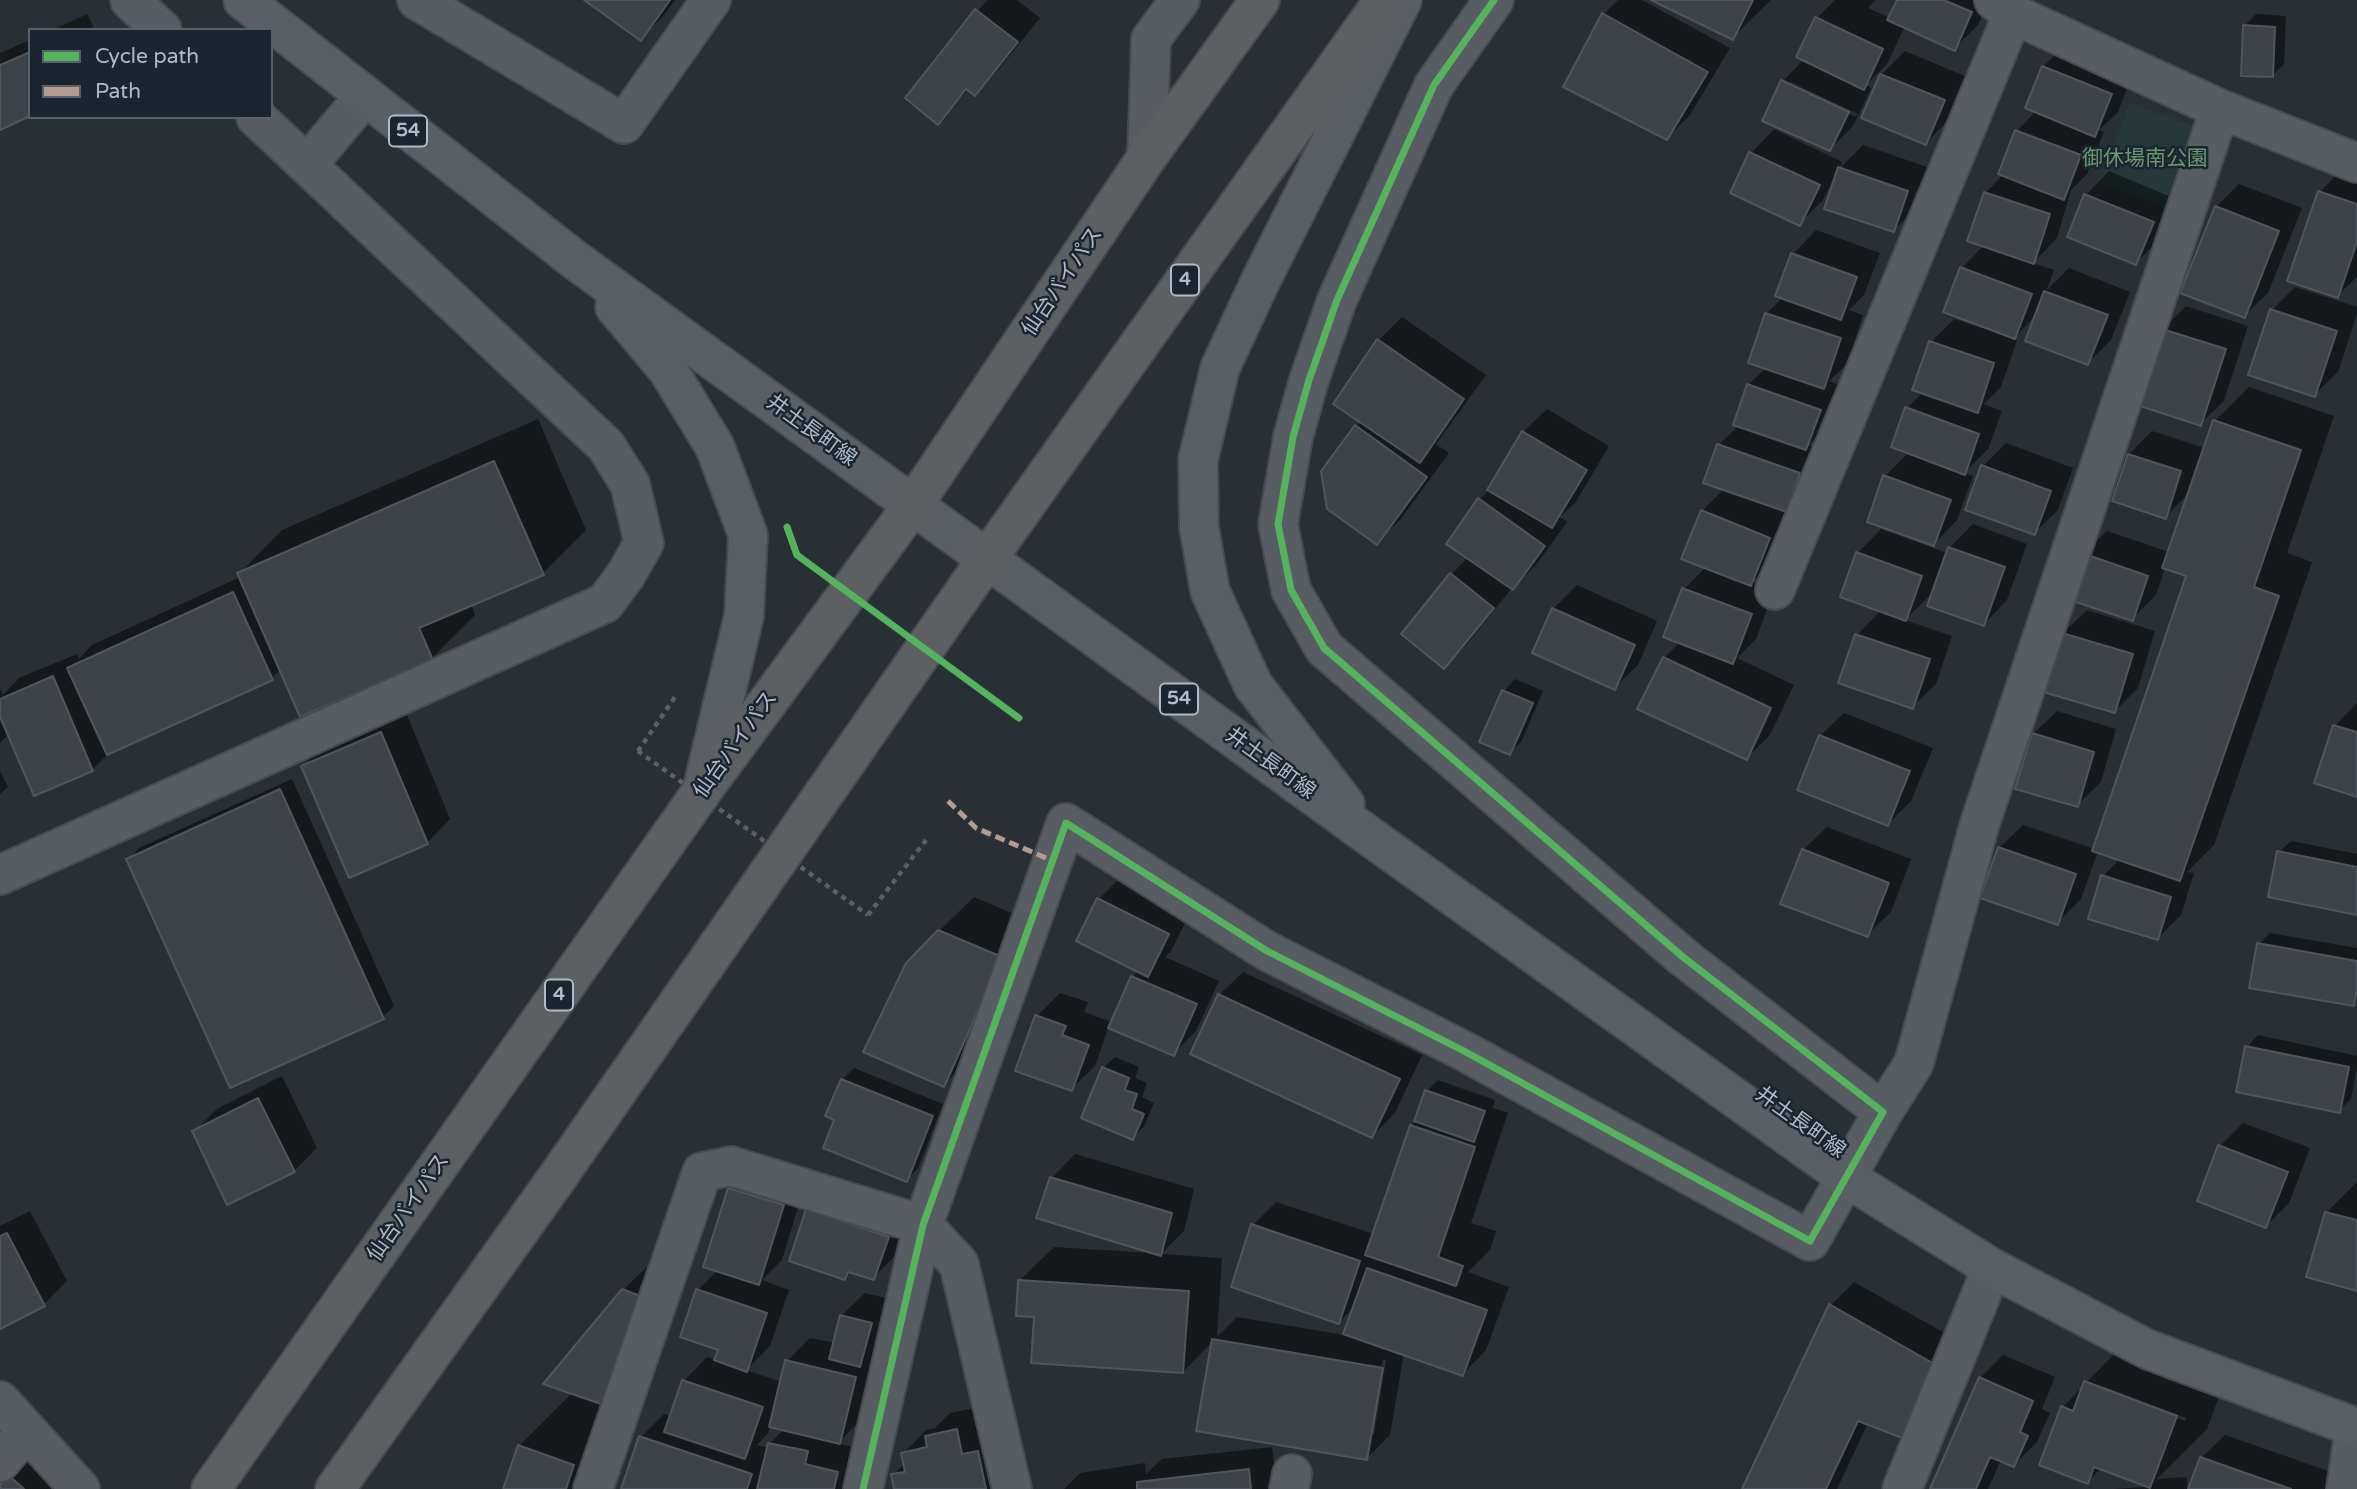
<!DOCTYPE html>
<meta charset="utf-8">
<style>
body{margin:0}
#map{position:relative;width:2357px;height:1489px;overflow:hidden;background:#282f35;font-family:"Varela Round",sans-serif}
canvas{display:block}
.legend{position:absolute;left:28px;top:28px;width:245px;height:91px;box-sizing:border-box;background:#1b2530;border:2px solid #57616c;margin:0;padding:9px 12px;list-style:none;font-size:21px;color:#b1bbc7}
.legend li{display:flex;align-items:center;gap:14px;height:35px}
.legend b{width:35px;border:2px solid #57616c}
</style>
<div id="map">
<canvas width="2357" height="1489"></canvas>
<ul class="legend">
<li><b style="height:9px;background:#56b35d"></b>Cycle path</li>
<li><b style="height:9px;background:#b69a8f"></b>Path</li>
</ul>
</div>
<script>
const ctx = document.querySelector('canvas').getContext('2d');
ctx.lineJoin = 'round';
function paint(path, color) {
  ctx.fillStyle = color;
  ctx.fill(path, 'evenodd');
}
function shape(rows) {
  const path = new Path2D();
  for (const r of rows) {
    path.moveTo(r[0], r[1]);
    for (let i = 2; i < r.length; i += 2) path.lineTo(r[i], r[i + 1]);
  }
  return path;
}
function trace(path, color, width, dash) {
  ctx.strokeStyle = color;
  ctx.lineWidth = width;
  ctx.lineCap = dash ? 'butt' : 'round';
  ctx.setLineDash(dash || []);
  ctx.stroke(path);
}
function label(font, color, halo, rows, align = 'center') {
  ctx.font = font + ' "Varela Round","Noto Sans JP",sans-serif';
  ctx.lineWidth = 5;
  ctx.setLineDash([]);
  ctx.textBaseline = 'middle';
  ctx.strokeStyle = halo;
  ctx.fillStyle = color;
  for (const [text, x, y, turn = 0] of rows) {
    ctx.save();
    ctx.translate(x, y);
    ctx.rotate((+turn || 0) * Math.PI / 180);
    ctx.textAlign = isNaN(turn) ? turn : align;
    if (halo) ctx.strokeText(text, 0, 0);
    ctx.fillText(text, 0, 0);
    ctx.restore();
  }
}
paint(shape([
 [2130,103,2192,126,2164,207,2100,183]
]), '#25393b');
paint(shape([
 [587,0,675,0,664,15,641,39],
 [987,0,1017,0,1040,18,998,70,975,94,969,89,938,122,907,98],
 [1618,0,1642,0,1730,48,1690,115,1667,138,1603,15],
 [1655,0,1771,0,1732,38],
 [1835,0,1875,0,1868,8,1890,18,1899,0,1989,0,1978,25,1954,49,1905,26,1887,64,1866,85,1871,88,1853,126,1830,149,1783,81,1804,59,1817,18],
 [1790,82,1858,114,1856,117,1790,86],
 [87,14,95,30,53,30],
 [2256,14,2286,16,2284,64,2273,75,2244,26],
 [30,40,30,115,0,128,0,53],
 [2067,43,2134,70,2118,112,2099,130,2104,132,2087,174,2071,190,2057,238,2033,263,2054,270,2046,291,2069,268,2130,292,2111,340,2088,363,2036,315,2013,339,2017,340,2001,387,1984,404,2002,411,1988,449,1964,473,1973,476,1957,520,1934,544,1885,476,1909,452,1907,408,1923,392,1931,342,1954,319,1982,328,1983,325,1962,268,1984,245,1985,193,2004,174,2000,173,2017,131,2036,111,2027,107,2043,67],
 [1905,51,1967,77,1949,119,1926,143,1881,75],
 [1774,129,1842,162,1839,169,1863,145,1930,168,1917,207,1894,230,1834,178,1823,200,1799,224,1732,192,1751,153],
 [2343,168,2357,173,2357,277,2337,296,2320,192],
 [2109,171,2176,199,2159,240,2136,263,2086,195],
 [2239,184,2302,208,2268,293,2244,316,2216,207],
 [1816,230,1880,253,1864,295,1849,310,1863,315,1847,364,1829,381,1843,386,1829,425,1809,445,1822,450,1810,486,1785,511,1792,514,1774,561,1752,582,1774,591,1756,639,1737,658,1794,685,1770,735,1747,758,1664,658,1680,642,1666,636,1684,589,1706,567,1702,511,1725,488,1719,445,1739,425,1748,385,1766,368,1750,362,1767,313,1783,297,1793,254],
 [2295,287,2357,307,2357,314,2338,372,2314,395,2272,310],
 [2186,306,2248,326,2224,401,2200,424,2163,329],
 [1402,317,1486,375,1436,444,1449,453,1400,520,1376,543,1356,426,1362,421,1336,403,1379,340],
 [2249,387,2334,416,2287,553,2312,562,2214,845,2187,872,2194,873,2181,915,2158,938,2103,876,2120,859,2098,851,2081,899,2057,923,1999,848,2023,825,2095,849,2189,575,2165,568,2156,595,2132,619,2083,554,2107,531,2169,552,2190,492,2165,517,2129,454,2152,431,2205,448,2215,421],
 [1547,409,1609,446,1575,503,1560,517,1567,522,1536,565,1512,588,1467,644,1444,667,1403,634,1452,574,1468,557,1479,500,1490,489,1523,432],
 [538,419,586,530,543,573,471,604,475,615,432,658,281,669,272,678,111,751,92,770,9,734,0,743,0,688,3,695,19,678,77,654,79,659,92,645,240,577,239,574,282,530],
 [2006,443,2073,468,2058,510,2034,533,1983,466],
 [1973,524,2027,544,2007,600,1984,624,1934,591,1905,620,1952,636,1936,684,1912,707,1857,635,1881,610,1858,553,1881,529,1947,553,1949,548],
 [1577,585,1657,621,1638,665,1614,688,1553,609],
 [2087,610,2155,631,2138,688,2115,711,2063,633],
 [1515,679,1543,691,1521,742,1509,753,1481,741,1504,691],
 [2357,703,2357,795,2335,726],
 [405,710,450,819,427,843,303,766,327,743],
 [2057,711,2116,729,2101,782,2077,805,2033,734],
 [1844,713,1933,748,1911,801,1888,824,1820,736],
 [0,771,8,787,0,794],
 [292,779,394,1006,383,1017,128,859,139,848],
 [1827,827,1911,859,1891,912,1867,935,1803,850],
 [2291,841,2357,854,2357,914,2279,852],
 [1122,876,1191,911,1171,951,1165,957,1219,981,1196,1031,1173,1054,1109,1026,1095,1066,1071,1089,1037,1016,1060,993,1088,1002,1084,1012,1112,1022,1132,977,1139,970,1099,899],
 [974,897,1035,923,977,1051,943,1085,939,931],
 [2270,933,2357,948,2357,1001,2353,1005,2259,944],
 [1243,972,1422,1055,1395,1113,1372,1136,1219,995],
 [2258,1035,2357,1056,2357,1068,2351,1099,2339,1111,2247,1047],
 [1115,1057,1139,1067,1135,1078,1147,1083,1142,1097,1154,1103,1144,1126,1133,1138,1103,1068],
 [854,1068,943,1104,918,1168,906,1180,842,1080],
 [282,1076,317,1148,294,1171,194,1132,217,1109],
 [1438,1080,1495,1100,1493,1108,1508,1113,1471,1223,1496,1231,1490,1250,1468,1272,1509,1287,1486,1350,1463,1374,1404,1353,1390,1435,1367,1458,1213,1341,1183,1372,1036,1316,1019,1281,1054,1247,1151,1253,1039,1217,1052,1178,1075,1154,1194,1189,1184,1231,1161,1254,1222,1258,1217,1337,1237,1317,1345,1335,1356,1305,1339,1322,1253,1225,1276,1202,1374,1234,1411,1126,1416,1121,1427,1091],
 [1383,1359,1386,1360,1374,1434,1370,1434],
 [2243,1123,2310,1148,2289,1203,2266,1226,2220,1146],
 [753,1165,806,1181,782,1260,762,1280,789,1290,770,1346,746,1370,782,1382,787,1361,810,1338,835,1343,841,1316,865,1293,894,1300,883,1341,872,1353,878,1354,862,1419,838,1443,860,1449,850,1489,623,1489,641,1437,664,1414,671,1416,684,1381,707,1357,716,1360,720,1348,698,1290,718,1270,729,1189],
 [771,1426,784,1429,770,1443,769,1448,757,1445,768,1433],
 [2357,1182,2357,1289,2327,1212],
 [808,1210,911,1214,896,1255,873,1278,852,1271,845,1278],
 [30,1211,67,1281,44,1304,0,1327,0,1226],
 [647,1267,663,1273,602,1489,505,1489,519,1446,573,1392,623,1290],
 [1854,1282,1959,1341,1868,1423,1837,1489,1744,1489,1831,1305],
 [2142,1325,2233,1359,2207,1429,2157,1479,2187,1477,2187,1489,2114,1489,2143,1487,2145,1485,2101,1468,2088,1482,2063,1407],
 [2102,1386,2186,1418,2185,1421,2102,1390],
 [2003,1355,2055,1377,2042,1409,2050,1413,2037,1442,2014,1465,2001,1460,1988,1489,1932,1489,1980,1378],
 [980,1407,995,1489,896,1489,893,1475,905,1463,903,1454,926,1430,935,1428,950,1413],
 [2225,1435,2343,1476,2339,1489,2190,1489,2201,1458],
 [1272,1447,1277,1489,1064,1489,1080,1473,1145,1463,1146,1474,1162,1459],
 [32,1453,73,1489,0,1489]
]), '#0007');
const building = shape([
 [584,0,670,0,641,41,584,0],
 [1651,0,1753,0,1733,40,1651,0],
 [1897,0,1944,0,1972,12,1955,51,1887,20,1897,0],
 [975,9,1018,42,975,96,966,89,938,125,905,98,975,9],
 [1602,13,1708,72,1667,140,1563,87,1602,13],
 [1815,17,1883,49,1864,90,1796,57,1815,17],
 [2243,25,2275,27,2273,77,2241,76,2243,25],
 [30,52,30,116,0,130,0,65,30,52],
 [2042,66,2112,94,2095,137,2025,108,2042,66],
 [1880,74,1945,100,1926,145,1861,118,1880,74],
 [1781,80,1849,112,1830,151,1762,121,1781,80],
 [2015,130,2081,155,2064,200,1998,174,2015,130],
 [1749,152,1820,185,1800,226,1730,193,1749,152],
 [1838,167,1908,191,1894,232,1824,209,1838,167],
 [2318,191,2357,204,2357,242,2338,298,2287,281,2318,191],
 [1984,192,2050,214,2034,264,1967,241,1984,192],
 [2084,194,2154,222,2136,265,2067,237,2084,194],
 [2215,206,2279,231,2245,318,2180,293,2215,206],
 [1791,253,1857,277,1841,320,1775,296,1791,253],
 [1960,267,2032,294,2015,339,1943,312,1960,267],
 [2044,291,2108,315,2088,365,2025,341,2044,291],
 [2270,309,2337,331,2315,397,2248,375,2270,309],
 [1765,313,1841,338,1824,389,1748,363,1765,313],
 [2162,329,2226,349,2201,426,2137,405,2162,329],
 [1377,339,1464,399,1420,463,1333,404,1377,339],
 [1929,341,1994,363,1978,413,1912,390,1929,341],
 [1747,384,1821,410,1806,450,1733,425,1747,384],
 [1905,407,1979,434,1965,475,1891,447,1905,407],
 [2213,420,2301,450,2254,587,2279,596,2180,881,2092,851,2186,576,2162,568,2213,420],
 [1355,425,1427,477,1377,545,1327,509,1321,471,1355,425],
 [1522,431,1587,470,1552,528,1487,490,1522,431],
 [1717,444,1800,473,1787,512,1703,483,1717,444],
 [2128,454,2181,471,2166,519,2112,501,2128,454],
 [494,461,544,575,419,628,433,660,300,717,237,573,494,461],
 [1981,465,2051,491,2035,535,1965,510,1981,465],
 [1883,475,1951,500,1934,546,1867,522,1883,475],
 [1478,498,1545,546,1513,590,1446,544,1478,498],
 [1701,510,1770,538,1751,586,1681,559,1701,510],
 [1948,547,2005,567,1984,626,1927,606,1948,547],
 [1856,552,1922,576,1906,621,1840,597,1856,552],
 [2082,553,2148,576,2133,621,2067,599,2082,553],
 [1450,573,1494,608,1444,669,1401,634,1450,573],
 [1682,588,1752,614,1733,664,1663,637,1682,588],
 [233,592,273,680,107,755,67,668,233,592],
 [1552,608,1635,645,1615,690,1532,653,1552,608],
 [2062,633,2133,654,2115,713,2043,692,2062,633],
 [1855,634,1930,659,1913,709,1838,683,1855,634],
 [1663,657,1771,708,1747,760,1637,709,1663,657],
 [53,676,93,771,34,796,0,717,0,699,53,676],
 [1502,690,1533,703,1510,755,1479,742,1502,690],
 [2333,725,2357,732,2357,797,2314,783,2333,725],
 [381,732,428,844,349,878,301,766,381,732],
 [2032,733,2094,752,2078,807,2015,789,2032,733],
 [1819,735,1910,771,1888,826,1797,790,1819,735],
 [280,789,384,1019,230,1088,126,859,280,789],
 [1998,847,2076,874,2058,925,1980,898,1998,847],
 [1802,849,1889,883,1868,937,1780,904,1802,849],
 [2277,851,2357,867,2357,915,2268,897,2277,851],
 [2101,875,2171,897,2158,940,2088,919,2101,875],
 [1097,898,1169,934,1148,977,1076,941,1097,898],
 [938,930,1002,957,944,1087,863,1052,906,963,938,930],
 [2257,943,2357,961,2357,989,2354,1006,2249,988,2257,943],
 [1131,976,1197,1004,1174,1056,1108,1028,1131,976],
 [1218,994,1400,1079,1372,1138,1190,1054,1218,994],
 [1035,1015,1066,1026,1062,1035,1089,1045,1072,1091,1015,1071,1035,1015],
 [2245,1046,2349,1067,2340,1113,2236,1092,2245,1046],
 [1102,1067,1129,1078,1125,1090,1137,1094,1132,1109,1144,1114,1133,1140,1081,1118,1102,1067],
 [841,1079,933,1116,907,1182,823,1148,834,1120,825,1116,841,1079],
 [1425,1090,1485,1111,1474,1142,1414,1121,1425,1090],
 [258,1098,295,1172,227,1205,192,1131,258,1098],
 [1410,1125,1475,1147,1438,1257,1463,1266,1456,1286,1365,1255,1410,1125],
 [2218,1145,2288,1172,2266,1228,2197,1201,2218,1145],
 [1050,1177,1172,1213,1161,1256,1036,1218,1050,1177],
 [728,1188,784,1205,759,1285,703,1267,728,1188],
 [806,1209,889,1237,874,1280,848,1272,845,1280,789,1261,806,1209],
 [2325,1212,2357,1220,2357,1291,2306,1277,2325,1212],
 [1251,1224,1360,1261,1339,1324,1231,1287,1251,1224],
 [7,1233,45,1306,0,1329,0,1236,7,1233],
 [1367,1268,1487,1310,1463,1376,1343,1334,1367,1268],
 [1018,1280,1189,1291,1183,1373,1031,1363,1034,1317,1016,1316,1018,1280],
 [622,1289,640,1296,604,1405,543,1384,622,1289],
 [696,1289,767,1313,747,1372,714,1360,718,1350,680,1337,696,1289],
 [1829,1304,1936,1365,1905,1439,1858,1421,1826,1489,1742,1489,1829,1304],
 [840,1315,872,1323,860,1367,829,1359,840,1315],
 [1212,1339,1383,1368,1367,1460,1196,1431,1212,1339],
 [785,1360,856,1377,840,1444,769,1427,785,1360],
 [1979,1377,2033,1401,2020,1432,2028,1436,2014,1467,1990,1457,1976,1489,1930,1489,1979,1377],
 [682,1380,763,1407,745,1459,664,1432,682,1380],
 [2084,1381,2177,1416,2150,1488,2094,1467,2088,1484,2039,1465,2061,1406,2073,1411,2084,1381],
 [957,1429,962,1454,978,1451,986,1489,894,1489,891,1474,905,1472,901,1453,927,1447,925,1436,957,1429],
 [639,1436,752,1474,747,1489,621,1489,639,1436],
 [768,1443,808,1451,805,1464,838,1472,834,1489,757,1489,768,1443],
 [518,1445,574,1465,566,1489,503,1489,518,1445],
 [2200,1457,2291,1489,2188,1489,2200,1457],
 [1249,1469,1251,1489,1137,1489,1137,1482,1249,1469],
 [8,1475,24,1489,0,1489,0,1485,8,1475]
]);
paint(building, '#3d4349');
trace(building, '#50565d', 2);
const street = shape([
 [130,0,162,30],
 [417,0,624,124,711,0],
 [1994,0,2013,14,2220,109,2357,163],
 [1147,157,1151,39,1180,0],
 [307,165,364,97],
 [1775,590,2013,14],
 [0,875,605,603,625,576,644,543,630,484,606,446,256,117],
 [1883,1112,1914,1063,1980,823,2220,109],
 [0,1401,80,1489],
 [0,1462,27,1431],
 [593,1489,702,1172,731,1166,923,1225,959,1264,1012,1489],
 [863,1489,923,1225,1066,823,1267,951,1464,1051,1810,1241,1883,1112,1683,957,1324,648,1291,590,1278,524,1293,437,1309,380,1337,300,1434,85,1494,0],
 [1289,1489,1292,1474],
 [1902,1489,1992,1268],
 [2346,1489,2355,1427]
]);
const primary = shape([
 [243,0,575,260,1372,838,1847,1178,1992,1268,2147,1349,2357,1428],
 [615,307,668,370,715,447,748,535,744,616,702,791],
 [1345,804,1253,685,1210,591,1199,527,1198,460,1220,368,1260,282,1402,0]
]);
const highway = shape([
 [211,1489,702,791,913,505,1147,157,1260,0],
 [335,1489,559,1175,987,559,1384,0]
]);
trace(street, '#464b50', 42);
trace(primary, '#454b52', 42);
trace(highway, '#454b51', 42);
trace(shape([
 [638,751,675,697],
 [868,915,926,840]
]), '#5b6167', 4.5, [5, 5]);
trace(street, '#585c63', 38);
trace(primary, '#5a5f65', 38);
trace(highway, '#5d6063', 38);
trace(shape([
 [638,751,868,915]
]), '#5b6167', 4.5, [5, 5]);
trace(shape([
 [948,801,976,828,1053,861]
]), '#b69a8f', 5, [10, 5]);
trace(shape([
 [787,527,797,555,1019,718],
 [863,1489,923,1225,1066,823,1267,951,1464,1051,1810,1241,1883,1112,1683,957,1324,648,1291,590,1278,524,1293,437,1309,380,1337,300,1434,85,1494,0]
]), '#56b35d', 7);
for (const [x, y, w] of [
 [408,131,38],
 [1185,280,28],
 [1179,699,38],
 [559,995,28]
]) {
  const box = new Path2D();
  box.roundRect(x - w / 2, y - 15.5, w, 31, 5);
  ctx.fillStyle = '#1b2530';
  ctx.fill(box);
  trace(box, '#b1bbc7', 2);
}
label('bold 19px', '#b1bbc7', null, [
 ["54",408,131],
 ["4",1185,280],
 ["54",1179,699],
 ["4",559,995]
]);
label('21px', '#689870', '#1b2530', [
 ["御休場南公園",2145,159]
]);
label('21px', '#b1bbc7', '#1b2530', [
 ["仙台バイパス",1063,282,-56],
 ["井土長町線",811,431,36],
 ["仙台バイパス",736,745,-54],
 ["井土長町線",1270,764,36],
 ["井土長町線",1800,1123,36],
 ["仙台バイパス",409,1208,-55]
]);
</script>
